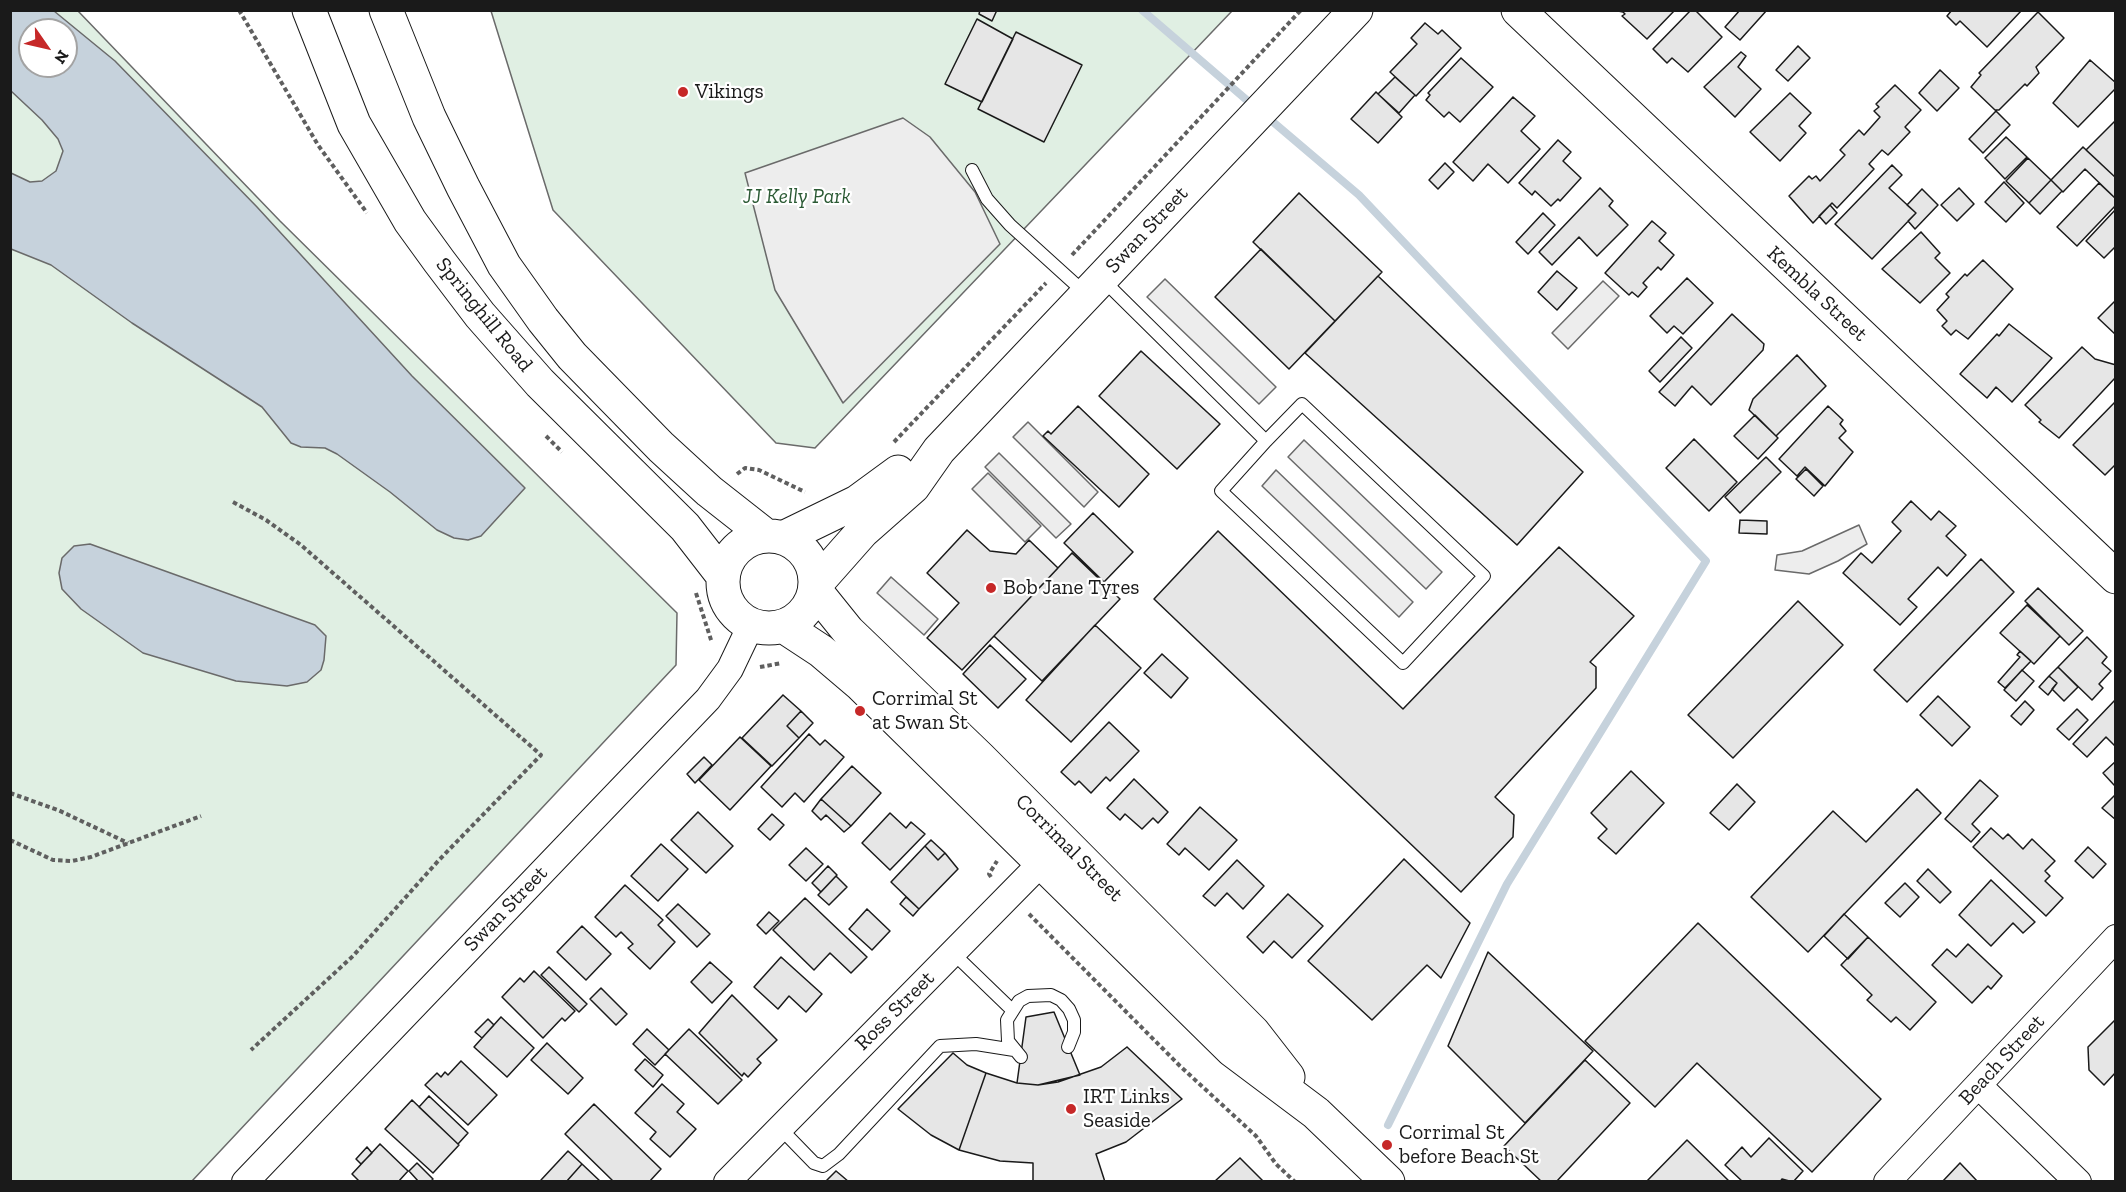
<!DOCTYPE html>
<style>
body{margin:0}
#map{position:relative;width:2126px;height:1192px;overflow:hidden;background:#fff;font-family:"Zilla Slab",serif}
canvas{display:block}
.frame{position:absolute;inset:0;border:12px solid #1a1a1a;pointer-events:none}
.north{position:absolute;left:18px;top:18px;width:60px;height:60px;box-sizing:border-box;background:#fff;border:2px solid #a3a3a3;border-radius:50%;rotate:124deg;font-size:16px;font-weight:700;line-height:24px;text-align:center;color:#1a1a1a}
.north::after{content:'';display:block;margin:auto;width:21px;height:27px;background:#c62828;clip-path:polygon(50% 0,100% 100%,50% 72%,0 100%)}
</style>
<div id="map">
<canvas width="2126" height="1192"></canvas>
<div class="frame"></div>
<div class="north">N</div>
</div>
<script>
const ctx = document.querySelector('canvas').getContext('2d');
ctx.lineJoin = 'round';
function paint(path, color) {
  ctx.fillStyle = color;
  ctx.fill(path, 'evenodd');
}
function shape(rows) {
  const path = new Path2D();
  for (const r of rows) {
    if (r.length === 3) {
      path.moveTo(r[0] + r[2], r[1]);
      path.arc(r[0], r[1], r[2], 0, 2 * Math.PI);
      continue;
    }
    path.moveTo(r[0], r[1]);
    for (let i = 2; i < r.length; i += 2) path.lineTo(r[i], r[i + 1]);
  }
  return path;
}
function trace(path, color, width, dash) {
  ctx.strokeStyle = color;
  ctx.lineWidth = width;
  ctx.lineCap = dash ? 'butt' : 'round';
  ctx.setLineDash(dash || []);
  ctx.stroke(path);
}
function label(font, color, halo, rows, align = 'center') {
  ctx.font = font + ' "Zilla Slab",serif';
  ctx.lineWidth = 4.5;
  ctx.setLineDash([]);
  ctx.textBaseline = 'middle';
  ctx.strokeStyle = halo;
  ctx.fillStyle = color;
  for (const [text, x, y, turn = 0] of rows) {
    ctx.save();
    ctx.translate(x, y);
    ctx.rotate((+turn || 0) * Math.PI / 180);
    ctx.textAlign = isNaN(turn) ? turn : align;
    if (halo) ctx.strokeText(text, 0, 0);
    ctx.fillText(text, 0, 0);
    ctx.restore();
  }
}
const green = shape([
 [10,11,78,11,280,221,677,613,676,665,192,1181,11,1181,10,11],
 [30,30,66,30,66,66,30,66,30,30],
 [491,11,1232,11,815,448,776,443,553,210,491,11]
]);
paint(green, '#e0efe3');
trace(green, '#6a6a6a', 1.5);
const parking = shape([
 [903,118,930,137,975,192,1000,244,843,403,775,290,745,173,903,118],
 [1165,279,1276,387,1259,404,1147,297,1165,279],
 [1603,281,1619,296,1568,349,1552,333,1603,281],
 [1028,422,1098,492,1084,507,1013,437,1028,422],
 [1304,440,1442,572,1426,589,1288,457,1304,440],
 [999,453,1071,524,1056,538,985,467,999,453],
 [1276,470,1413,602,1399,617,1262,486,1276,470],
 [988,473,1041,526,1025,542,972,489,988,473],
 [1859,525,1867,544,1838,561,1809,574,1775,570,1777,555,1802,551,1859,525],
 [891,577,938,619,924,635,877,593,891,577]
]);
paint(parking, '#ededed');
trace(parking, '#6a6a6a', 1.5);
const water = shape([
 [11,10,54,11,115,61,257,207,412,376,525,488,481,536,468,540,454,538,437,530,390,492,337,454,325,448,301,447,291,443,262,407,132,323,51,265,11,249,11,173,30,182,42,181,56,171,63,151,58,139,42,120,11,91,11,10],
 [30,30,66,30,66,66,30,66,30,30],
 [90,544,315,625,326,636,324,660,321,670,307,682,287,686,236,681,143,653,81,609,62,589,59,573,62,558,74,546,90,544]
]);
paint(water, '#c6d2dc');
trace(water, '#6a6a6a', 1.5);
trace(shape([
 [1142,10,1256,108],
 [1266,116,1359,195,1706,561,1507,884,1388,1125]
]), '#c6d2dc', 8);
const building = shape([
 [980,10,997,10,992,21,979,14,980,10],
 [1613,10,1675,10,1647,39,1622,16,1625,14,1623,12,1613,10],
 [1691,10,1695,10,1722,37,1688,72,1672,58,1667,63,1653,49,1691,10],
 [1740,10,1767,10,1740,40,1725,27,1740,10],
 [1952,10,2022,10,1987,47,1960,21,1956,25,1947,16,1952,10],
 [2038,12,2064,38,2036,67,2039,73,2027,86,2025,84,1999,110,1995,110,1971,87,1981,75,1979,73,2038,12],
 [977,19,1013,39,982,102,945,84,977,19],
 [1425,23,1438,34,1442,30,1461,48,1416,96,1390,72,1417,44,1411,38,1425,23],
 [1016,32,1082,65,1044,142,978,109,1016,32],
 [1798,46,1810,58,1788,81,1776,70,1798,46],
 [1741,52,1746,56,1738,67,1761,89,1735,117,1704,87,1741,52],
 [1461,58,1493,87,1460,122,1449,112,1444,117,1426,100,1430,95,1428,93,1461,58],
 [2090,60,2116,83,2116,88,2078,127,2053,103,2090,60],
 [1940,70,1959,88,1937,111,1919,93,1940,70],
 [1395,77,1415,95,1399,113,1378,94,1395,77],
 [1895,85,1921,110,1905,127,1910,132,1888,155,1882,150,1869,164,1874,169,1837,208,1832,203,1813,223,1789,196,1809,176,1812,179,1816,176,1820,181,1845,155,1840,150,1859,130,1864,135,1880,117,1874,111,1879,107,1876,104,1895,85],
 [1376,92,1402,117,1378,143,1351,119,1376,92],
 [1790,93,1811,113,1799,126,1806,133,1780,161,1750,132,1790,93],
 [1513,97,1535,116,1521,131,1540,149,1508,183,1488,164,1473,181,1453,162,1513,97],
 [1996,111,2010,125,1983,153,1969,139,1996,111],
 [2116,120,2116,178,2086,150,2116,120],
 [2006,137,2027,157,2005,179,1985,158,2006,137],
 [1558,140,1571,152,1563,161,1581,178,1560,201,1558,199,1551,206,1535,191,1532,195,1519,183,1558,140],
 [2083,147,2116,178,2116,199,2085,169,2063,192,2051,180,2083,147],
 [2028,158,2051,180,2029,203,2006,181,2028,158],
 [1445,163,1454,172,1438,189,1429,180,1445,163],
 [1892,165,1902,175,1889,188,1916,213,1872,259,1835,224,1892,165],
 [2051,180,2062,191,2040,214,2029,203,2051,180],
 [2004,182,2024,203,2006,222,1985,202,2004,182],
 [2099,183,2116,199,2116,205,2077,246,2057,227,2099,183],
 [1600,188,1613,201,1609,206,1628,225,1597,256,1579,237,1552,265,1539,252,1600,188],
 [1959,188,1974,204,1957,221,1941,205,1959,188],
 [1922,189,1938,205,1915,229,1908,221,1916,213,1907,205,1922,189],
 [1299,193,1382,272,1335,321,1253,242,1299,193],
 [1830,205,1837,213,1826,224,1819,216,1830,205],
 [2116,209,2116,246,2104,258,2086,241,2116,209],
 [1543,213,1555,225,1528,254,1516,242,1543,213],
 [1652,221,1666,233,1659,241,1674,255,1661,270,1658,267,1643,283,1647,287,1638,297,1632,292,1629,295,1605,273,1652,221],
 [1921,232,1940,253,1935,258,1950,273,1920,303,1882,269,1921,232],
 [1261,249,1335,321,1289,369,1215,297,1261,249],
 [1983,260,2013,289,1968,339,1956,330,1951,335,1942,326,1947,321,1937,310,1949,297,1946,294,1965,274,1967,276,1983,260],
 [1557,271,1577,288,1557,310,1538,292,1557,271],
 [1378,276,1583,472,1517,545,1305,353,1378,276],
 [1687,278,1713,303,1683,334,1674,326,1667,333,1650,316,1687,278],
 [2116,300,2116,335,2098,318,2116,300],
 [1732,314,1764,344,1763,350,1711,405,1692,386,1675,406,1659,392,1732,314],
 [2009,324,2052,358,2012,402,1996,387,1987,398,1960,374,1997,334,1999,336,2009,324],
 [1681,337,1692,348,1660,382,1649,371,1681,337],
 [2082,347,2095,359,2116,365,2115,378,2059,438,2039,422,2041,420,2025,405,2082,347],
 [1141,351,1220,424,1177,469,1099,396,1141,351],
 [1797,355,1826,386,1776,436,1749,410,1753,399,1797,355],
 [2116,401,2116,464,2105,475,2073,445,2116,401],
 [1078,406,1149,474,1119,507,1043,436,1048,431,1051,434,1078,406],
 [1828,406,1843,420,1840,424,1846,431,1839,438,1853,452,1825,486,1805,467,1797,476,1779,459,1828,406],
 [1755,415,1778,438,1758,459,1734,436,1755,415],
 [1694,439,1737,482,1709,511,1666,468,1694,439],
 [1766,457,1781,472,1740,513,1725,497,1766,457],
 [1806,469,1823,486,1814,496,1796,479,1806,469],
 [1911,501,1931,520,1939,511,1956,526,1946,536,1966,555,1947,576,1938,567,1908,599,1917,607,1900,625,1843,573,1861,553,1872,563,1901,531,1892,522,1911,501],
 [1093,513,1133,552,1104,582,1064,543,1093,513],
 [1740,520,1767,521,1767,534,1739,533,1740,520],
 [967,530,990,551,1016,554,1029,540,1058,568,962,670,927,638,959,603,927,573,967,530],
 [1218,531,1403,709,1559,547,1634,616,1590,662,1596,667,1596,688,1495,797,1514,815,1513,837,1461,892,1154,599,1218,531],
 [1072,553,1120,599,1042,681,994,636,1072,553],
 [1981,559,2014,592,1907,702,1874,670,1981,559],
 [2038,588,2083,631,2069,645,2025,601,2038,588],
 [1798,601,1843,645,1733,758,1688,715,1798,601],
 [2027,605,2060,636,2034,664,2000,633,2027,605],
 [1095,625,1141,668,1071,742,1026,700,1095,625],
 [2087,637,2107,657,2102,663,2111,671,2099,684,2103,688,2092,700,2058,667,2087,637],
 [990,645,1026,679,998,708,963,674,990,645],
 [2020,651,2031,661,2005,688,1998,682,2020,657,2017,655,2020,651],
 [1162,654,1188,678,1171,698,1144,673,1162,654],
 [2058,667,2078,687,2064,701,2052,689,2057,683,2049,676,2058,667],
 [2022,670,2034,681,2016,701,2004,690,2022,670],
 [2049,676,2057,683,2048,695,2039,687,2049,676],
 [783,695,801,711,787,726,799,738,772,766,742,738,783,695],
 [1938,696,1970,727,1952,746,1920,715,1938,696],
 [2116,699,2116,747,2106,737,2087,757,2073,744,2116,699],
 [2025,701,2034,710,2021,725,2011,716,2025,701],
 [2077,709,2088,720,2069,740,2057,729,2077,709],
 [801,711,813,723,799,738,787,726,801,711],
 [1109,722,1139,751,1110,781,1106,777,1091,793,1079,781,1075,785,1061,772,1109,722],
 [809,734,820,745,825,740,844,757,804,802,795,793,782,807,761,787,809,734],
 [740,737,771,766,730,810,699,780,740,737],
 [704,757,712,765,695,783,687,774,704,757],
 [2116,761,2116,784,2114,785,2103,773,2116,761],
 [852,766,881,793,851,826,821,799,852,766],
 [1631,771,1664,803,1616,854,1598,838,1607,829,1591,813,1631,771],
 [1134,779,1168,812,1158,823,1153,818,1142,829,1125,814,1120,820,1107,808,1134,779],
 [1980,780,1998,796,1972,824,1980,832,1971,842,1945,819,1980,780],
 [1737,784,1755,802,1729,830,1710,813,1737,784],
 [1917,789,1941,813,1808,952,1751,897,1833,811,1866,842,1917,789],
 [2116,794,2116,820,2102,808,2116,794],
 [821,799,851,826,844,832,826,815,821,820,812,811,821,799],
 [1200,807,1237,840,1209,870,1185,848,1179,855,1167,844,1200,807],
 [698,812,733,846,706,873,671,840,698,812],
 [890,813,906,828,911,822,925,834,890,870,862,843,890,813],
 [772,814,784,825,770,840,758,829,772,814],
 [1991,828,2003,839,2008,834,2023,849,2032,839,2055,861,2045,871,2050,876,2045,881,2063,898,2046,916,1973,847,1991,828],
 [931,840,945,853,938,860,925,846,931,840],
 [661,844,688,869,658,901,631,876,661,844],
 [925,846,938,860,945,853,958,869,919,909,891,882,925,846],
 [2088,847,2106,864,2093,878,2075,861,2088,847],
 [806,848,823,864,806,881,789,865,806,848],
 [1404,859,1470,923,1441,978,1427,965,1372,1020,1308,961,1404,859],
 [1237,860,1264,886,1243,909,1227,893,1215,906,1203,896,1237,860],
 [828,866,837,875,821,892,812,883,828,866],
 [1928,869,1951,892,1940,903,1917,881,1928,869],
 [836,876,847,887,829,905,818,895,836,876],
 [1991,880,2035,922,2023,933,2013,923,1991,946,1959,915,1991,880],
 [1905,883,1919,897,1900,917,1885,903,1905,883],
 [625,885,663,920,658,925,675,942,650,969,628,948,633,944,621,932,616,937,595,917,625,885],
 [1288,894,1323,926,1292,958,1274,941,1263,953,1247,937,1288,894],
 [906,897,919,909,913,916,900,904,906,897],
 [805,898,867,957,851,973,830,953,814,970,773,930,805,898],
 [678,904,710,934,697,947,666,916,678,904],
 [867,909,890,931,872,950,849,929,867,909],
 [769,912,779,921,766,934,757,925,769,912],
 [1844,914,1868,937,1848,959,1824,936,1844,914],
 [1698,923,1881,1099,1812,1172,1697,1063,1655,1107,1585,1041,1698,923],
 [582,926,611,954,586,980,557,952,582,926],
 [1868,937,1936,1002,1910,1030,1896,1017,1891,1022,1867,1000,1872,995,1841,965,1868,937],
 [1968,944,2002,976,1991,989,1988,986,1972,1003,1932,965,1947,949,1956,957,1968,944],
 [1488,952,1593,1051,1525,1123,1448,1046,1488,952],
 [781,957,822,994,806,1012,789,996,778,1009,754,987,781,957],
 [710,962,732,982,712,1003,691,982,710,962],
 [549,967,587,1004,579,1012,541,975,549,967],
 [534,971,575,1011,565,1021,562,1018,543,1038,502,997,520,978,524,982,534,971],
 [601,988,627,1014,616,1025,590,999,601,988],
 [732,995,777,1040,757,1059,761,1063,748,1077,744,1073,742,1076,699,1033,732,995],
 [1054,1012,1080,1075,1038,1085,1017,1083,1026,1017,1054,1012],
 [501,1017,534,1048,507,1077,474,1047,501,1017],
 [488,1019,494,1025,482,1038,475,1032,488,1019],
 [2116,1019,2116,1072,2104,1085,2089,1070,2088,1047,2116,1019],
 [647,1029,669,1050,655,1065,633,1044,647,1029],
 [689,1029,742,1080,718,1104,665,1054,689,1029],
 [547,1043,583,1078,568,1094,531,1060,547,1043],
 [1127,1047,1182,1099,1126,1142,1096,1154,1105,1182,1033,1182,1033,1163,1000,1161,959,1150,986,1073,1017,1083,1038,1085,1058,1082,1101,1067,1127,1047],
 [953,1053,967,1065,986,1073,959,1150,931,1135,898,1109,953,1053],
 [645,1059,663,1075,653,1087,635,1070,645,1059],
 [1585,1060,1630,1103,1556,1182,1542,1182,1504,1146,1585,1060],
 [461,1061,497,1095,468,1125,425,1085,437,1073,441,1077,445,1072,448,1075,461,1061],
 [662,1084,684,1104,677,1112,696,1129,670,1157,650,1139,656,1132,635,1113,662,1084],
 [429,1096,468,1133,458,1144,419,1107,429,1096],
 [412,1100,459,1145,433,1173,385,1129,412,1100],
 [594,1104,661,1169,649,1182,614,1182,565,1134,594,1104],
 [1769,1138,1803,1171,1793,1182,1782,1179,1780,1182,1743,1182,1725,1165,1742,1147,1751,1157,1769,1138],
 [1687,1140,1730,1182,1646,1182,1687,1140],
 [380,1144,408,1171,398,1182,360,1182,352,1174,380,1144],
 [367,1147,372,1153,361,1164,356,1159,367,1147],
 [568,1151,582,1164,566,1182,543,1182,541,1180,568,1151],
 [1240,1158,1264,1182,1214,1182,1240,1158],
 [417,1163,433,1179,430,1182,419,1182,409,1171,417,1163],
 [1960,1163,1978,1182,1942,1182,1960,1163],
 [582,1164,601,1182,566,1182,582,1164],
 [836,1171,842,1176,849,1182,825,1182,836,1171]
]);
paint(building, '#e6e6e6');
trace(building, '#1a1a1a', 1.5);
const lane = shape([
 [972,170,987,199,1010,225,1085,293],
 [1102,279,1266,441,1302,404,1484,576,1403,663,1221,491,1266,441],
 [953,953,1011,1009],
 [1021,1057,1008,1041,1007,1020,1019,1001,1028,996,1051,995,1061,1000,1069,1009,1074,1020,1074,1032,1068,1047],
 [780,1128,814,1163,823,1166,839,1154,940,1046,976,1044,1014,1050]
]);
const street = shape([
 [1978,1085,2078,1182],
 [245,1182,708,699,730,669,751,625],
 [727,1182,1054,850],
 [1887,1182,2116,938]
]);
const secondary = shape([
 [1518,10,2116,577],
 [785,537,857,502,898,472],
 [816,584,862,532,913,487,939,450,1356,10]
]);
const primary = shape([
 [309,10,354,124,410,221,439,261,480,315,540,383,685,527,723,576],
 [386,10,429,117,463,187,504,265,543,320,572,356,661,447,709,491,765,535],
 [769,582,46],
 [815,590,848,631,980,758,1253,1032,1288,1077],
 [783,626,821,651,861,685,1232,1050,1316,1113,1388,1182]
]);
trace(lane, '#1a1a1a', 14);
trace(street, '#1a1a1a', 28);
trace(secondary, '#1a1a1a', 35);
trace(primary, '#1a1a1a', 35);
trace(shape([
 [239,10,318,145,367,213],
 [1072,255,1301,10],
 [546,436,562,452],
 [894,442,1046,283],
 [737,474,745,468,759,470,805,492],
 [233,502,266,520,301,545,541,755,439,860,353,956,251,1050],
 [696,593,712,643],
 [760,667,782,663],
 [10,793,58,810,128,843],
 [10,840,53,860,72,861,91,857,201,816],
 [991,877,989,874,997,861],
 [1029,914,1180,1066,1256,1136,1276,1164,1295,1182]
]), '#5f5f5f', 4, [4.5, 3]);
trace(lane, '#fff', 12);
trace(street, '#fff', 26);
trace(secondary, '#fff', 33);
trace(primary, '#fff', 33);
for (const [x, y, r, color] of [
 [683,92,6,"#c62828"],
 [991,588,6,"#c62828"],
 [860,711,6,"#c62828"],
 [1071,1109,6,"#c62828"],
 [1387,1145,6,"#c62828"]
]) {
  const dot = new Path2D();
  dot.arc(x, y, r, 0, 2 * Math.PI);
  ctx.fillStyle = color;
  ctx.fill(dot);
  trace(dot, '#fff', 2);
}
label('21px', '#1a1a1a', '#fff', [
 ["Vikings",695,92],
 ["Bob Jane Tyres",1003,588],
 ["Corrimal St",872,699],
 ["at Swan St",872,723],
 ["IRT Links",1083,1097],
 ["Seaside",1083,1121],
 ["Corrimal St",1399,1133],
 ["before Beach St",1399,1157]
], 'left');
label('italic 21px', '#2b5a34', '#fff', [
 ["JJ Kelly Park",797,197]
]);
label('21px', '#1a1a1a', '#fff', [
 ["Swan Street",1147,230,-47],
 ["Kembla Street",1817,294,43],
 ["Springhill Road",484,315,51],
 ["Corrimal Street",1069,848,45],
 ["Swan Street",506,909,-46],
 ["Ross Street",895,1011,-45],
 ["Beach Street",2002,1060,-47]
]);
</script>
